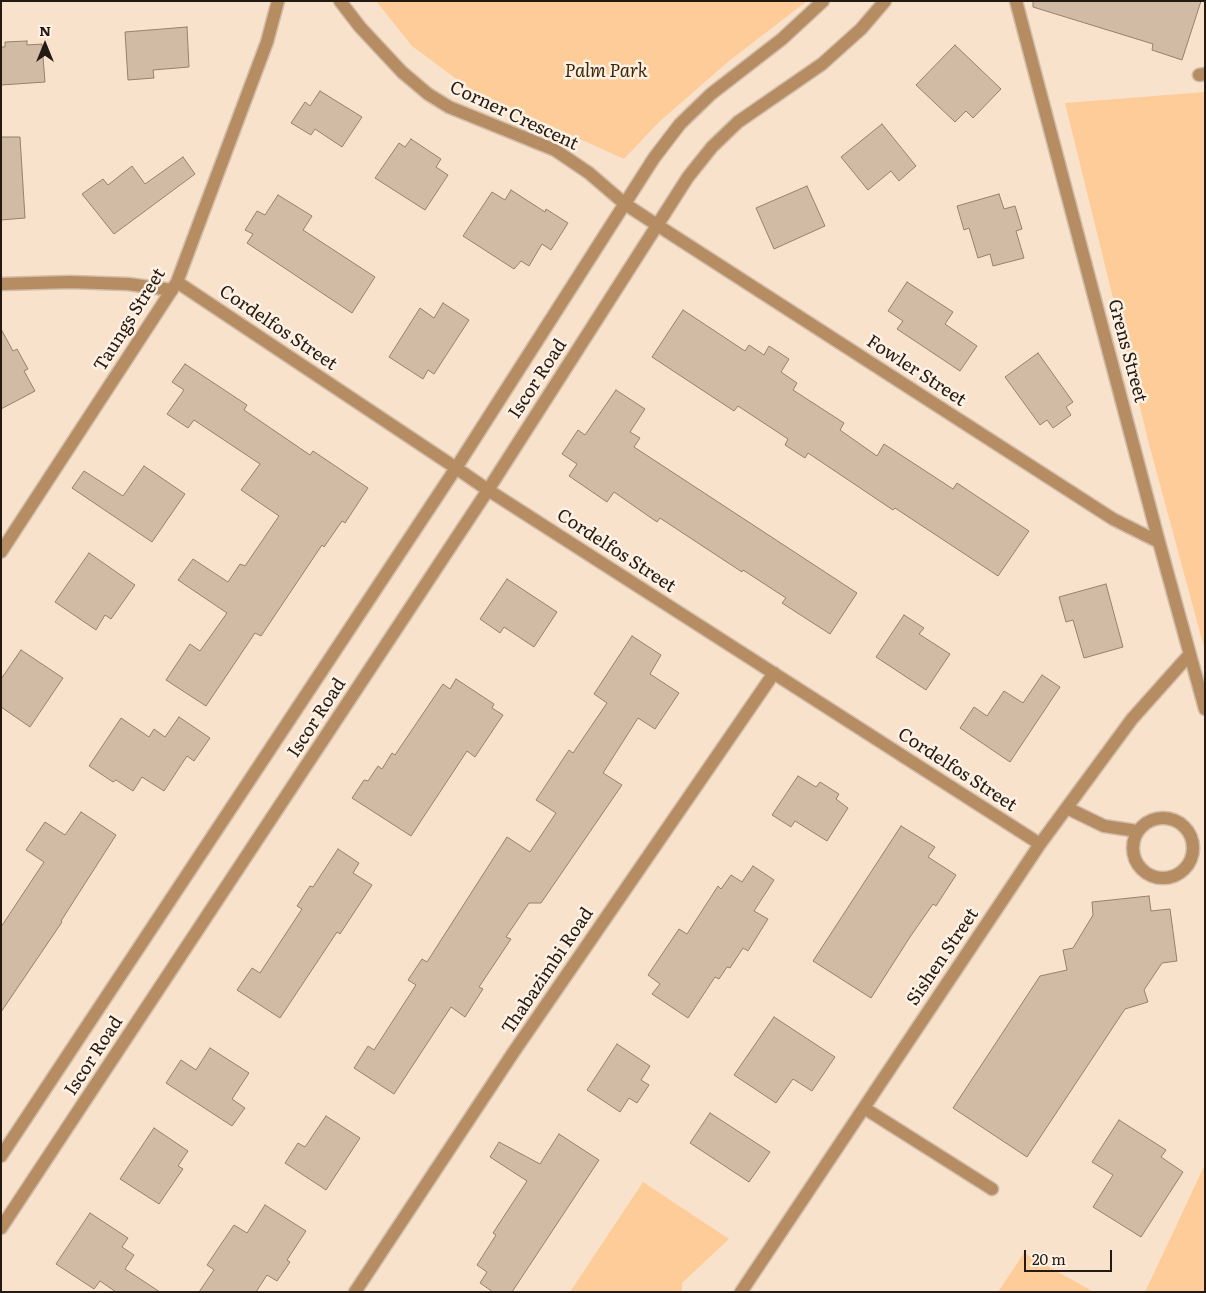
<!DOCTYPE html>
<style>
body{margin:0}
#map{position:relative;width:1206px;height:1293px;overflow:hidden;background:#f8e2cb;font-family:Literata,serif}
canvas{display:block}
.frame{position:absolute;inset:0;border:2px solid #231b13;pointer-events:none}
.north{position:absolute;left:20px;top:20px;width:50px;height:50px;-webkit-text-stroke:4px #fff1e3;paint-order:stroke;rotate:0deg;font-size:14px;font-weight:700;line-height:20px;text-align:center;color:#231b13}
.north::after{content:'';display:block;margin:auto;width:18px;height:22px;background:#231b13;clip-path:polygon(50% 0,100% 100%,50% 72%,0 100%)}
.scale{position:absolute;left:1024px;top:1250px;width:88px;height:22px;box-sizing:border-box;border:2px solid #231b13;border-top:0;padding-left:6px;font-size:15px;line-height:18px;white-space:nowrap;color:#231b13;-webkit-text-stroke:4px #fff1e3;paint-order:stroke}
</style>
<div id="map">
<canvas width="1206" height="1293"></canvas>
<div class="frame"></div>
<div class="north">N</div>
<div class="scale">20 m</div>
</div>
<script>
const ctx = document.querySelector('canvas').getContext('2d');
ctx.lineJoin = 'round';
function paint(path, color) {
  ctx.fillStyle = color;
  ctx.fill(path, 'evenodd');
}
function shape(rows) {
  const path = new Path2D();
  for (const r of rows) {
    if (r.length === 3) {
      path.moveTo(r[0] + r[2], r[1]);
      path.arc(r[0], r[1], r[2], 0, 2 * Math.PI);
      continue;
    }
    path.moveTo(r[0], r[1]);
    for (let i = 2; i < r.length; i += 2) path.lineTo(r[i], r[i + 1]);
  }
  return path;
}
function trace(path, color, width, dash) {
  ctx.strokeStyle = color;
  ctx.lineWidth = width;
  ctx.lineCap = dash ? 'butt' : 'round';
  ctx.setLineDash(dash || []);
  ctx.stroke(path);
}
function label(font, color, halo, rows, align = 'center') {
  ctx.font = font + ' Literata,serif';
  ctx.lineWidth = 5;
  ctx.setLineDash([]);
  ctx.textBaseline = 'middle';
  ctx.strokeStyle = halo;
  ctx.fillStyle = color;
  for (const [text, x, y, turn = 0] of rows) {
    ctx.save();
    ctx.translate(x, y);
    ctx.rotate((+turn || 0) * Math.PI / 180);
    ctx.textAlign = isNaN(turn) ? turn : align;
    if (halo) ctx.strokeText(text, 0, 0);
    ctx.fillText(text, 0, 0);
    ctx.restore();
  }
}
paint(shape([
 [376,1,807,1,729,61,659,122,624,159,470,89,412,46],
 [1205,92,1205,651,1149,444,1065,103],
 [1205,1164,1205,1292,1145,1292,1179,1220],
 [643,1182,729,1239,682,1283,682,1292,570,1292],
 [1024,1253,1094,1292,998,1292]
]), '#fdcc98');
const building = shape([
 [1033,1,1201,1,1182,60,1152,50,1153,44,1033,7,1033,1],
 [187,27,189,67,153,70,154,78,128,80,125,32,187,27],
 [27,41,27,45,42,44,45,82,1,85,1,47,5,47,5,42,27,41],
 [955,45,1001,89,973,118,966,111,955,122,916,85,955,45],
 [320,91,362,117,342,147,315,129,311,135,291,123,305,102,310,106,320,91],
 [882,124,916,166,899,181,891,171,868,190,841,157,882,124],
 [1,137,20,137,25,218,1,220,1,137],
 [411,139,441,159,436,167,448,175,425,210,375,178,399,143,405,147,411,139],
 [183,157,195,174,114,234,82,194,103,179,108,185,132,166,145,184,183,157],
 [807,186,825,226,774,249,756,208,807,186],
 [511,190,545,212,546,209,568,223,551,250,542,244,529,266,521,261,514,269,463,236,492,192,505,200,511,190],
 [999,194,1004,209,1015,206,1022,229,1016,231,1024,258,993,266,990,254,978,258,969,228,964,230,957,206,999,194],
 [278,195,312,216,303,230,375,277,352,313,247,243,253,234,245,230,257,211,265,215,278,195],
 [907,282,953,312,945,324,977,346,960,371,897,329,903,321,888,311,907,282],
 [443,303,469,320,434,374,428,370,423,379,389,357,420,308,434,318,443,303],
 [683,310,745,351,749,345,764,355,769,346,789,359,781,372,797,383,793,390,844,423,840,430,877,456,884,444,953,489,957,483,1029,531,998,576,895,508,893,510,808,453,805,458,785,445,788,439,738,406,734,411,652,357,683,310],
 [1,329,13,351,17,349,28,369,24,371,35,391,1,409,1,329],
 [1038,353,1073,402,1066,407,1071,415,1053,428,1047,420,1040,425,1005,377,1038,353],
 [185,364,247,405,244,410,310,455,313,451,368,488,345,523,342,521,324,547,322,545,261,636,255,633,206,706,166,680,190,644,200,651,227,613,178,580,193,559,228,582,240,564,245,566,279,516,241,490,260,464,194,420,188,428,167,414,184,390,172,382,185,364],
 [616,390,645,409,630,432,640,438,634,447,857,593,830,634,782,603,786,598,743,570,742,572,660,518,657,522,614,492,607,502,569,476,577,464,562,454,578,430,585,435,616,390],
 [144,466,185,494,152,542,72,488,84,471,123,496,144,466],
 [89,553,135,585,111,619,105,615,96,630,55,602,89,553],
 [507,579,557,612,534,647,504,627,500,633,480,619,507,579],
 [1106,584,1123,647,1084,658,1073,620,1066,622,1059,597,1106,584],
 [904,615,924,628,919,634,950,654,926,690,876,657,904,615],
 [632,636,661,655,650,674,679,693,655,729,638,718,603,773,622,785,541,903,529,903,506,937,511,939,479,987,483,989,465,1017,451,1007,394,1094,354,1068,368,1046,374,1050,416,985,408,980,422,959,427,962,507,837,530,852,556,813,536,800,569,750,573,753,607,703,594,694,632,636],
 [21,650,63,678,30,727,1,707,1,679,21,650],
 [1042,675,1060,687,1010,762,960,728,974,707,987,716,1004,691,1023,703,1042,675],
 [456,679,494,704,492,708,503,715,475,757,467,751,411,836,352,798,364,780,368,781,378,766,382,769,392,753,395,755,443,684,450,689,456,679],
 [179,717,210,738,194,761,187,756,164,791,142,777,133,791,116,780,113,782,89,766,121,718,149,737,154,729,165,737,179,717],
 [798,776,816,787,820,782,839,794,836,799,848,808,827,841,795,821,791,827,772,815,798,776],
 [81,812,116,835,61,921,62,922,1,1012,1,927,44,862,26,850,45,822,65,835,81,812],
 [901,826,935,847,928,857,956,875,936,906,933,904,910,937,871,998,813,961,901,826],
 [338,849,359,863,353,873,372,885,340,934,337,932,280,1018,237,990,252,968,260,973,302,909,297,906,310,886,313,887,338,849],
 [753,866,774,880,754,911,768,919,748,951,743,948,730,968,727,967,719,979,715,977,688,1018,652,994,660,984,648,975,679,929,687,934,718,886,721,889,731,875,742,882,753,866],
 [1149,896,1151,911,1170,909,1177,961,1162,963,1144,990,1148,1002,1125,1009,1027,1157,953,1108,1040,976,1067,970,1063,950,1073,948,1093,915,1092,902,1149,896],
 [774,1017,835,1057,812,1091,793,1079,776,1103,734,1075,774,1017],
 [617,1044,650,1066,641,1080,649,1085,637,1103,629,1098,620,1112,587,1090,617,1044],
 [210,1048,249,1073,232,1099,245,1108,232,1126,166,1083,181,1060,196,1070,210,1048],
 [710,1113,770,1152,749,1182,690,1143,710,1113],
 [326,1116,360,1138,326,1190,285,1163,298,1143,305,1147,326,1116],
 [1119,1120,1166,1150,1161,1157,1183,1172,1141,1237,1093,1207,1113,1175,1092,1162,1119,1120],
 [154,1128,188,1151,178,1166,183,1169,159,1204,120,1179,154,1128],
 [559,1134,599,1160,512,1292,493,1292,480,1283,487,1272,477,1265,496,1235,493,1233,527,1181,490,1157,499,1142,540,1164,559,1134],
 [265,1205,306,1231,287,1260,290,1262,277,1281,267,1275,256,1292,199,1292,214,1270,207,1265,234,1225,247,1233,265,1205],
 [90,1213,128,1238,122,1247,134,1255,125,1269,160,1292,116,1292,100,1281,94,1289,56,1264,90,1213]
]);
paint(building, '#d1bba5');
trace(building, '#95816c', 1);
const minor = shape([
 [340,1,360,27,402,72,428,94,449,107,555,150,589,173,625,204,657,225,1113,519,1159,542],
 [1016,1,1159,542,1205,709],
 [1199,75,1205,74],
 [177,282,456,468,488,490,1040,844],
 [1,284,70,282,128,284,172,290],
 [1,552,177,282,267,42,278,1],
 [1067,808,1104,826,1137,831],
 [1163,848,30],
 [864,1108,992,1189],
 [1,1156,456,468,654,158,680,124,711,94,782,39,823,1],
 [1,1228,488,490,688,177,712,147,738,122,822,64,861,29,885,1],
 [355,1292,513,1053,774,673],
 [741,1292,1040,844,1132,719,1190,654]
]);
trace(minor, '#d2beaa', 15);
trace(minor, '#b68d63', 12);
label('italic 18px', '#3e2608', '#fff1e3', [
 ["Palm Park",606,72]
]);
label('18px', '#231b13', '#fff1e3', [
 ["Corner Crescent",514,116,25],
 ["Taungs Street",130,320,-58],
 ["Cordelfos Street",278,328,34],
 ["Grens Street",1127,351,75],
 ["Fowler Street",916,371,33],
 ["Iscor Road",538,379,-57],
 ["Cordelfos Street",616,551,33],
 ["Iscor Road",317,718,-57],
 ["Cordelfos Street",957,770,33],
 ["Sishen Street",943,957,-56],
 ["Thabazimbi Road",548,971,-56],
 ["Iscor Road",94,1056,-57]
]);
</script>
